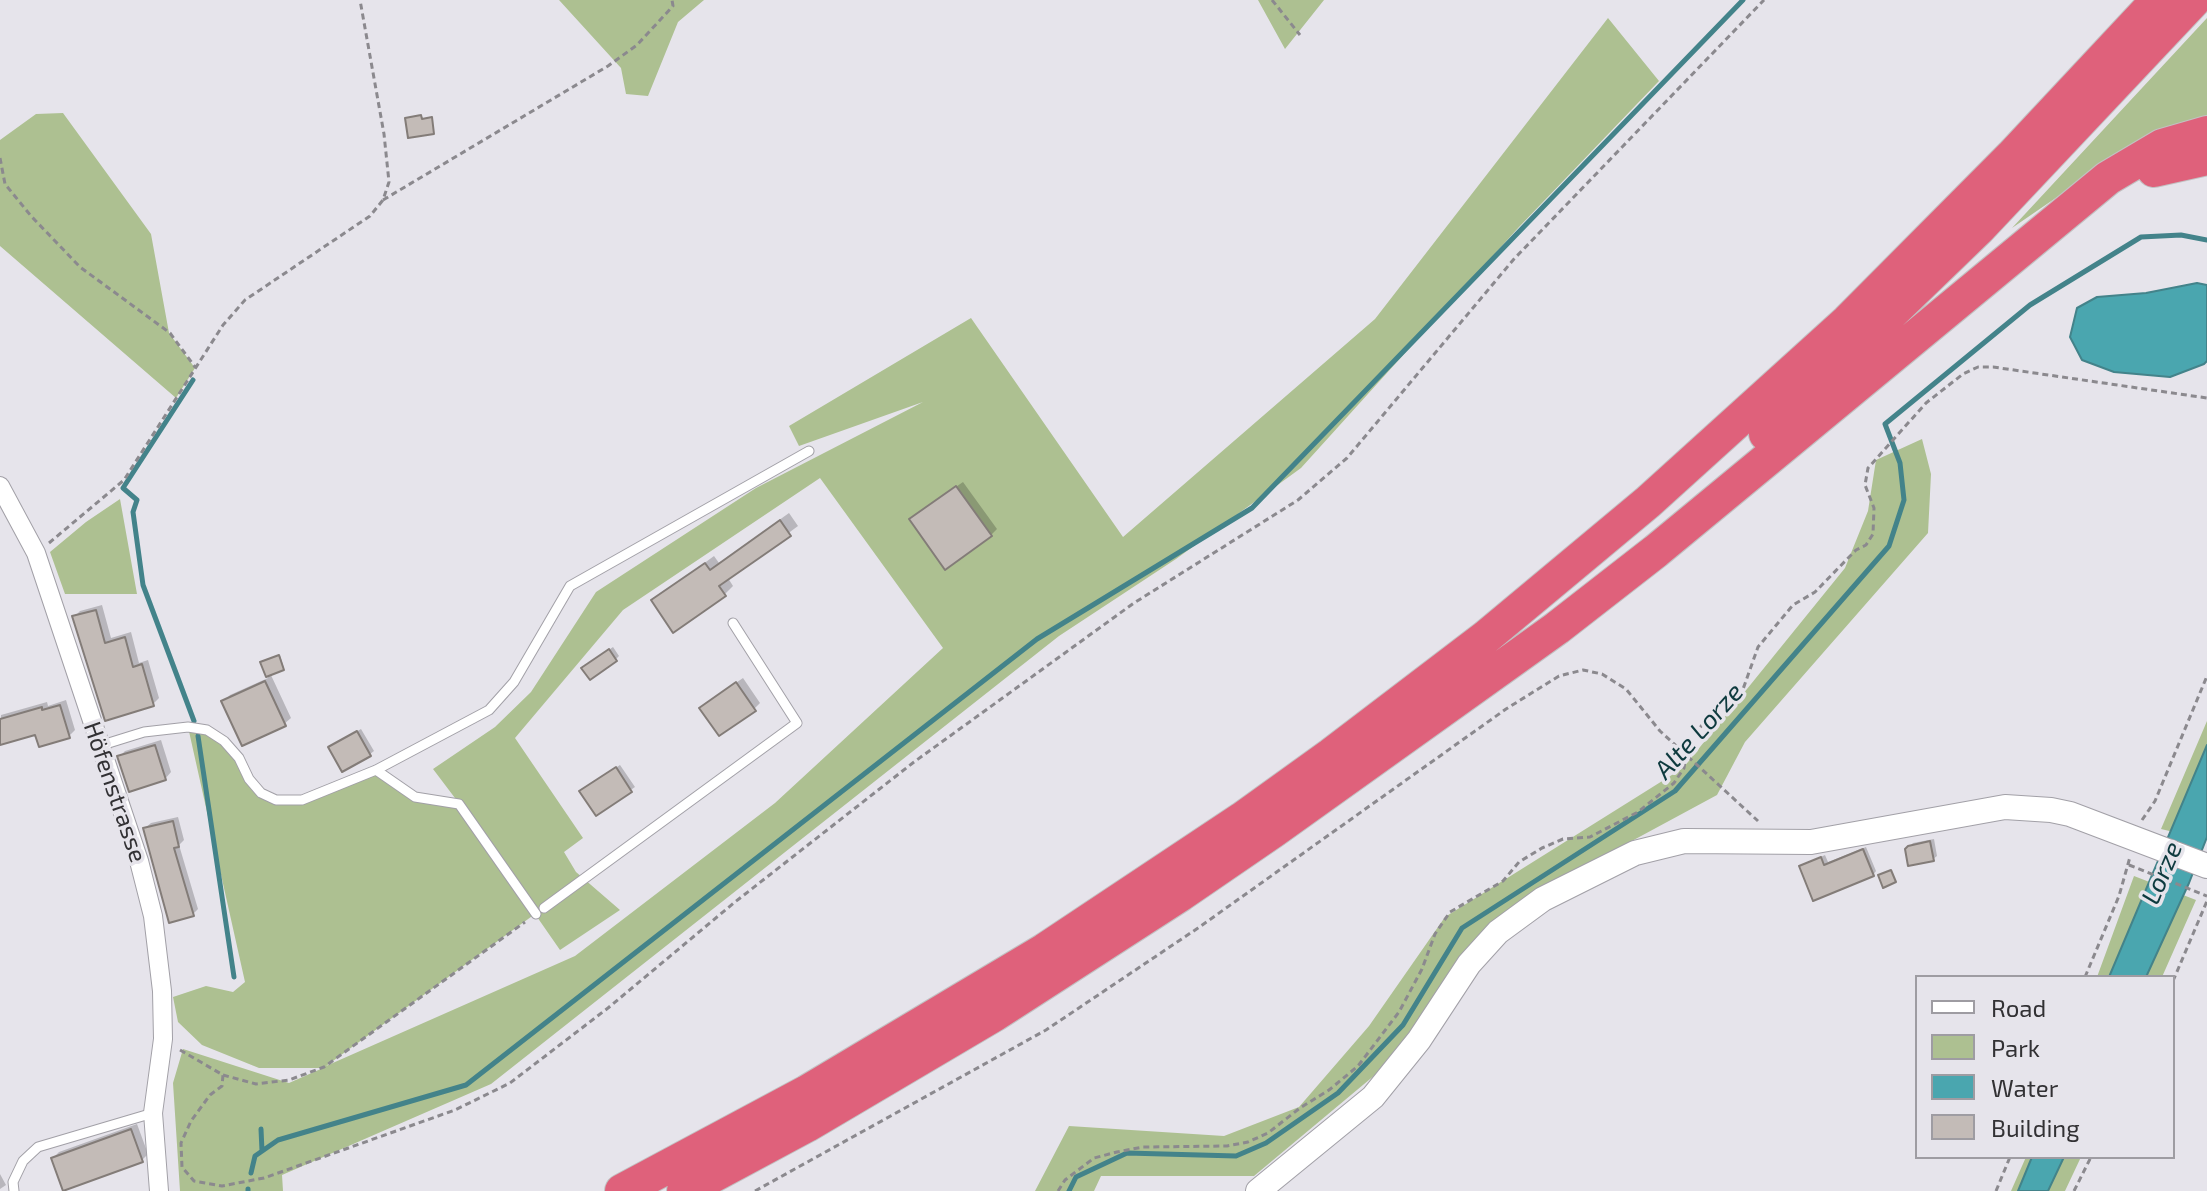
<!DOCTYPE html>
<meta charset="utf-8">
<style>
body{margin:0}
#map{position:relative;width:2207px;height:1191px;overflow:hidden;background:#e6e4eb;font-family:"Exo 2",sans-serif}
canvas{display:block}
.legend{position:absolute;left:1915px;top:975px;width:260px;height:184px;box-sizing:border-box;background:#e6e4eb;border:2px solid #9e9ca2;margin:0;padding:10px 14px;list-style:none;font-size:24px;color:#323134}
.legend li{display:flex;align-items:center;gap:16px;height:40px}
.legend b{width:40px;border:2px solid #9e9ca2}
</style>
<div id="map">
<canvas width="2207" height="1191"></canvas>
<ul class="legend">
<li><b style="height:10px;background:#fff"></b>Road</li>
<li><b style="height:22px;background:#adc091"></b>Park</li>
<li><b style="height:22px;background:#4aa6af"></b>Water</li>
<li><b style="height:22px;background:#c3bbb7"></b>Building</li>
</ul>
</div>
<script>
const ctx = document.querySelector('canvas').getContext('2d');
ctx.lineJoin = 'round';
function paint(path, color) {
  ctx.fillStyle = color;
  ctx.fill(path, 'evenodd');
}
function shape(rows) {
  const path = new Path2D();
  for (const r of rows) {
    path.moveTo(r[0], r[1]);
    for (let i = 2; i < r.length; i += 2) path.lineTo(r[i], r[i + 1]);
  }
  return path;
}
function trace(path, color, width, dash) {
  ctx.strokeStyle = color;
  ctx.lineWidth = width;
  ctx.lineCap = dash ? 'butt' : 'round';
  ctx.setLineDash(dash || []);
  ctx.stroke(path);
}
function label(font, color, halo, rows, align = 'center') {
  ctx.font = font + ' "Exo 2",sans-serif';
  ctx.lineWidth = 7;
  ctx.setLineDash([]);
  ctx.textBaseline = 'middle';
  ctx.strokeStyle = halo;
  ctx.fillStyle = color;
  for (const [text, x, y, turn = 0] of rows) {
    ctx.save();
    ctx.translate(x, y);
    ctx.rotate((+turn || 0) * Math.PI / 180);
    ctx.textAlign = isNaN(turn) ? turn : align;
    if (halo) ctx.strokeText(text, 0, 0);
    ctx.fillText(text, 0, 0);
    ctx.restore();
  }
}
paint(shape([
 [559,0,704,0,678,22,648,96,626,94,621,68],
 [1258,0,1324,0,1285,49],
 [1608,18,1659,81,1519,227,1301,468,1176,559,1059,636,491,1084,282,1175,283,1191,180,1191,173,1083,183,1049,289,1083,323,1068,259,1068,202,1045,178,1022,173,997,206,986,233,992,245,982,188,727,224,741,249,779,276,800,302,800,376,770,415,797,458,802,433,769,495,727,531,692,596,592,756,488,923,402,799,446,789,426,971,318,1123,537,1375,319],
 [820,478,943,648,775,803,575,956,326,1066,535,914,560,950,620,910,576,872,564,852,583,838,515,738,623,610],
 [2207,18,2207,115,2130,147,2012,228],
 [63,113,151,234,169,333,195,368,176,398,0,246,0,140,36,114],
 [1922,439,1931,474,1928,533,1745,742,1717,795,1517,903,1412,1044,1254,1176,1101,1176,1094,1191,1035,1191,1069,1126,1224,1136,1299,1107,1369,1026,1445,917,1683,768,1845,568,1868,511,1876,460],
 [120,499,137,594,65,594,50,552,86,522],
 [2207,721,2207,840,2161,829],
 [2134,876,2196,900,2162,977,2097,977],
 [2026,1157,2081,1157,2065,1191,2011,1191]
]), '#adc091');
const water = shape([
 [2197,283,2207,285,2207,361,2204,364,2170,377,2114,372,2082,360,2070,337,2077,308,2097,297,2146,293,2197,283],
 [2207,745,2207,837,2189,883,2146,977,2109,977,2207,745],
 [2032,1157,2064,1157,2048,1191,2018,1191,2032,1157]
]);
paint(water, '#4aa6af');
trace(water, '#43838a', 2);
paint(shape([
 [963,482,997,529,991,535,918,513],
 [789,513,798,526,728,578,733,586,725,594,674,630,653,601,714,556,719,563],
 [102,605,111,638,131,632,139,663,148,660,159,698,153,704,74,617,80,611],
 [613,647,619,656,616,659,587,665],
 [280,655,284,668,270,673,291,718,284,724,224,701,230,695,268,678,262,662],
 [743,678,760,703,754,709,708,702],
 [66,700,75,730,69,736,36,733,0,737,1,715,47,702,48,706],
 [361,729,374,751,370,754,330,747],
 [161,740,171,772,165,779,119,757,125,751],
 [620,765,635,787,597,813,586,787],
 [178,817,184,840,179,845,198,909,193,914,145,828,151,823],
 [1934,839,1937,856,1933,859,1907,849,1913,843],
 [1866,847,1876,871,1873,875,1801,866,1825,855,1828,862],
 [137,1124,148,1154,142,1160,53,1158,59,1152],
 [0,1174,6,1185,0,1189]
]), '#0003');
trace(shape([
 [193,380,123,488,137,500,133,512,143,585,194,721],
 [198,736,234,977],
 [261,1129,262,1151],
 [251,1173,255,1156,278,1140,466,1085,1037,639,1252,508,1743,0],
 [248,1189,248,1191],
 [1069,1191,1076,1177,1127,1153,1236,1156,1266,1143,1338,1093,1403,1025,1462,928,1675,791,1889,546,1904,500,1900,463,1885,424,2030,305,2141,237,2181,235,2207,240]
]), '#43838a', 5);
const building = shape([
 [421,115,422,119,432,117,434,134,408,138,405,118,421,115],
 [956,486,992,536,945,570,909,519,956,486],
 [780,520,791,536,719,586,726,596,673,633,651,600,705,563,710,570,780,520],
 [96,610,105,643,125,637,133,667,142,664,154,706,105,721,72,616,96,610],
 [609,649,617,661,590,680,581,668,609,649],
 [279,655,284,670,266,677,260,662,279,655],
 [265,681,286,726,242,746,221,701,265,681],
 [736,682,756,711,719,736,699,708,736,682],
 [60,705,70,738,39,747,35,735,0,745,0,719,42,707,42,710,60,705],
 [357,731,371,756,342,772,328,747,357,731],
 [155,745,166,780,129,792,117,756,155,745],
 [616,767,632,792,596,816,579,791,616,767],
 [173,821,179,847,174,848,194,916,169,923,143,828,173,821],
 [1930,841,1934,861,1908,866,1905,849,1908,846,1930,841],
 [1863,849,1874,876,1813,901,1799,866,1821,857,1824,865,1863,849],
 [1891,870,1896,882,1883,888,1878,875,1891,870],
 [131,1129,143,1162,63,1191,51,1158,131,1129]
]);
paint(building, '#c3bbb7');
trace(building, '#837c78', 2);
const service = shape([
 [99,746,144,732,188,727,207,730,224,741,239,758,249,779,261,793,276,800,302,800,376,770,489,710,514,682,570,586,809,451],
 [376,770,415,797,459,804,536,914],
 [544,908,797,723,733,623],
 [14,1191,13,1182,23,1161,38,1147,153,1113]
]);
const minor = shape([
 [0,486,36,553,139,861,153,916,162,991,163,1039,153,1113,159,1191]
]);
const tertiary = shape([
 [1258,1191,1373,1097,1419,1040,1469,964,1498,932,1543,899,1635,853,1684,841,1811,842,2005,807,2051,810,2070,814,2207,866]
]);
const motorway = shape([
 [2154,170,2207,158],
 [1766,434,1979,228,2194,0],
 [622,1191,807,1092,1045,950,1242,819,1331,755,1486,637,1648,502,1848,321,2012,156,2158,0],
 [684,1191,807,1125,995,1014,1181,894,1273,831,1557,628,1656,551,2108,178,2162,146,2207,133]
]);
trace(service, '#a2a0a7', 11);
trace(minor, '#a2a0a7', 20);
trace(tertiary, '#a2a0a7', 26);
trace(motorway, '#c2c1c2', 36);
trace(shape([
 [1272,0,1300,35],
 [0,158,5,184,31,216,80,267,170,333,195,367],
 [383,200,608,66,637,45,673,6,672,0],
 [49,543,124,480,223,325,245,300,370,216,383,200,389,182,384,134,360,0],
 [1682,751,1716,707,1742,692,1758,647,1793,605,1815,592,1856,550,1866,545,1873,534,1874,508,1865,485,1868,468,1926,403,1963,374,1978,367,1993,367,2207,398],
 [2142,820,2155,801,2207,676],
 [2129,865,2207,896],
 [2085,977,2119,896,2130,857],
 [2173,981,2207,901],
 [180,1050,223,1075,222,1086,210,1095,191,1121,181,1143,182,1167,194,1181,222,1186,264,1178,455,1110,510,1083,608,1008,735,902,914,762,1134,603,1298,500,1347,458,1514,259,1764,0],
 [223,1075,256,1084,289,1080,324,1067,525,922],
 [755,1191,1046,1030,1198,928,1506,709,1559,676,1583,670,1602,674,1626,689,1660,731,1758,821],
 [1058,1191,1065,1180,1094,1158,1117,1152,1143,1147,1227,1146,1248,1142,1268,1133,1300,1108,1329,1090,1358,1066,1399,1012,1422,969,1435,934,1450,912,1503,881,1519,862,1542,848,1563,839,1590,837,1638,812,1674,783,1684,768,1686,754],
 [1996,1191,2010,1157],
 [2074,1191,2091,1157]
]), '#8b898e', 3, [6, 4]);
trace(service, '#fff', 9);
trace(minor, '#fff', 18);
trace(tertiary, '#fff', 24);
trace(motorway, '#df617b', 34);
label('24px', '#323134', '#e6e4eb', [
 ["Höfenstrasse",115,792,71]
]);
label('italic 26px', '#0e3a3e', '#e6e4eb', [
 ["Alte Lorze",1699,731,-48],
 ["Lorze",2162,873,-67]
]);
</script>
